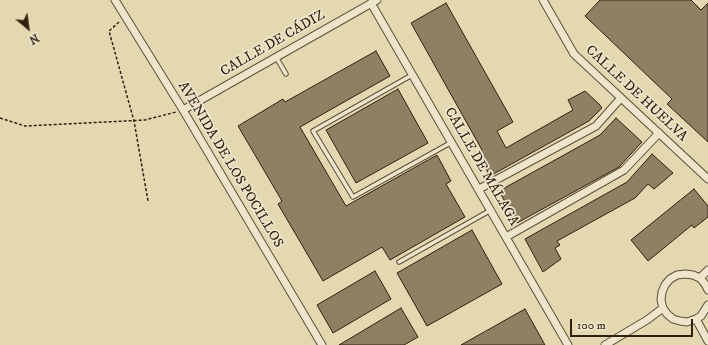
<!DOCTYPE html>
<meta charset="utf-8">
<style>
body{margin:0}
#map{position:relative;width:708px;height:345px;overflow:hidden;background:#e4d8b1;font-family:"IM FELL DW Pica",serif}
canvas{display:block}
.north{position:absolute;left:8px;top:8px;width:40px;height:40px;-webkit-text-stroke:3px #ede6cc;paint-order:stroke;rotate:151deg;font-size:11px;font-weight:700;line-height:16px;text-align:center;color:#32200f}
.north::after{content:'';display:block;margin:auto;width:14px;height:18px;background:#32200f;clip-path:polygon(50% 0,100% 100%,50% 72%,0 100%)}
.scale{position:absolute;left:570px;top:319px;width:123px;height:18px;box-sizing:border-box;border:2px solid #32200f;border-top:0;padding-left:5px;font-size:12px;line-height:14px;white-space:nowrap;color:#32200f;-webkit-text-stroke:3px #ede6cc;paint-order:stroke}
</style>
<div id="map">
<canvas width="708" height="345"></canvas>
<div class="north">N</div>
<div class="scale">100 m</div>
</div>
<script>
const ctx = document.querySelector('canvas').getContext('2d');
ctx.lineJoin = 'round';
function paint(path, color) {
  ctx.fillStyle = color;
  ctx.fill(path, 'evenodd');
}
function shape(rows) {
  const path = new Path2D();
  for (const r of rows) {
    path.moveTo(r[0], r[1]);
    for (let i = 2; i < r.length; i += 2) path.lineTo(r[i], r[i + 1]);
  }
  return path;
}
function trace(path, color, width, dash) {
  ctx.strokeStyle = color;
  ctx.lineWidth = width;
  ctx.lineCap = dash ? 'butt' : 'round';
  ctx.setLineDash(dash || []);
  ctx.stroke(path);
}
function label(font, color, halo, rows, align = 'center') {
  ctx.font = font + ' "IM FELL DW Pica",serif';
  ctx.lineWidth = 3.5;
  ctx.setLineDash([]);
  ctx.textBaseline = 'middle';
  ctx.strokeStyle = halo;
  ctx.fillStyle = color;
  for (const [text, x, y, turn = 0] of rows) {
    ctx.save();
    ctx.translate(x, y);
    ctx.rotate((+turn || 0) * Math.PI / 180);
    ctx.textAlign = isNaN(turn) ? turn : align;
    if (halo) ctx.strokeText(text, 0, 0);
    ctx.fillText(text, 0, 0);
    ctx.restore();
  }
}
const building = shape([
 [600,0,691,0,701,10,708,3,708,142,667,104,672,99,585,16,600,0],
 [446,3,513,122,497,131,506,148,573,110,568,100,585,91,599,104,602,108,589,121,490,176,477,153,482,150,411,23,446,3],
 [376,51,390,76,300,127,346,206,437,155,451,181,446,184,465,217,390,260,382,247,323,281,278,204,282,201,238,126,283,99,285,102,376,51],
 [398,89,428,143,356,183,326,130,398,89],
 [616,118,642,142,619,167,517,223,499,191,600,135,616,118],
 [652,154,673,173,654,189,648,184,635,198,557,241,560,245,555,248,561,259,543,272,525,239,627,182,652,154],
 [694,189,708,206,708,217,694,228,692,225,648,261,631,240,694,189],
 [472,230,502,284,427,326,397,273,472,230],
 [375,271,391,299,333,333,317,305,375,271],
 [401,308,418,337,404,345,339,345,401,308],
 [525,309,545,345,461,345,525,309]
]);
paint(building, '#8f8063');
trace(building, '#32200f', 1);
const service = shape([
 [276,57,286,74],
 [412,75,313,131,353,197,452,142],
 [399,262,491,210]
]);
const minor = shape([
 [115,0,183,110,322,345],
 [543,0,574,54,708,179],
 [371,3,568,345],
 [183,110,377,0],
 [479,189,596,126,621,98],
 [506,237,624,170,659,133],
 [700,278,708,270],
 [708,290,705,284,700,278,693,275,685,274,677,275,670,279,665,285,662,292,661,300,663,308,667,314,673,319,680,321,687,322,696,319,701,316,708,305],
 [696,319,708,341],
 [605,345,647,320,663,308]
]);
trace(service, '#5e4e38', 5.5);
trace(minor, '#5e4e38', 9);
trace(shape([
 [119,22,109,31,134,121,148,201],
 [0,118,25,126,145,120,176,112]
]), '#32200f', 1.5, [3, 2]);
trace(service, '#ede6cc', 3.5);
trace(minor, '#ede6cc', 7);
label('14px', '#32200f', '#ede6cc', [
 ["CALLE DE CÁDIZ",273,44,-30],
 ["CALLE DE HUELVA",636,94,43],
 ["AVENIDA DE LOS POCILLOS",230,165,59],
 ["CALLE DE MÁLAGA",481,167,60]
]);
</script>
